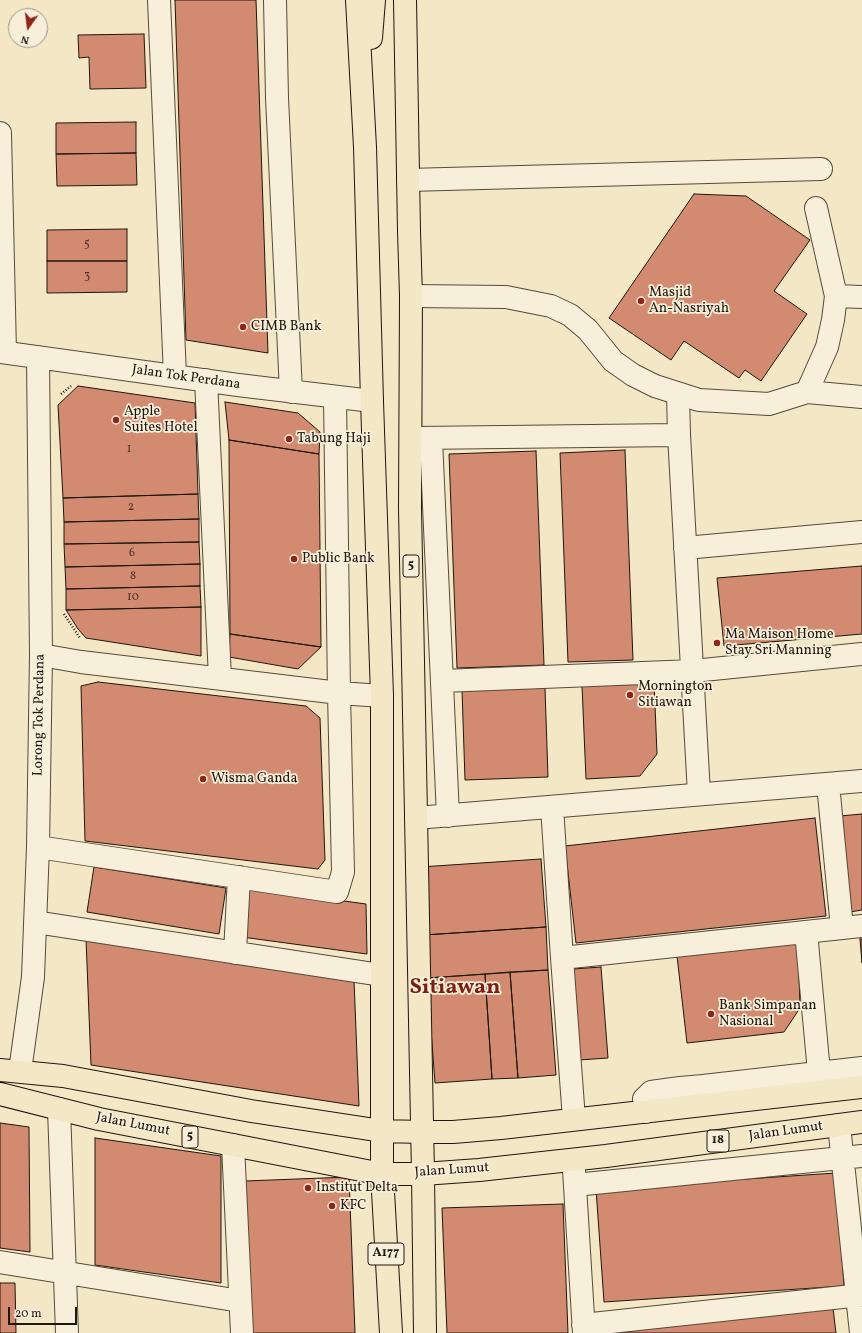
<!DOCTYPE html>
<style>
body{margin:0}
#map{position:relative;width:862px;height:1333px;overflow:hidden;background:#f3e7c6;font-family:Vollkorn,serif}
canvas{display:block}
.north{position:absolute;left:8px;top:8px;width:40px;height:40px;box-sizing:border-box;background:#f7efda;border:1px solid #a19888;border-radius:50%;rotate:194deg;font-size:11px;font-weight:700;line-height:16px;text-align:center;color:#20160d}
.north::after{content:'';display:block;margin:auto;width:14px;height:18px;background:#8f2418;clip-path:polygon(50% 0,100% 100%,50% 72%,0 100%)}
.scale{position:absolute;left:8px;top:1307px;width:69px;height:18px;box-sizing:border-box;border:2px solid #20160d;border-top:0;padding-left:5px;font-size:12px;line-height:14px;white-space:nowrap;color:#20160d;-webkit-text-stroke:3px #f7efda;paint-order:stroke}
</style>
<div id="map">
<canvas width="862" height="1333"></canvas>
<div class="north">N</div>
<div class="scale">20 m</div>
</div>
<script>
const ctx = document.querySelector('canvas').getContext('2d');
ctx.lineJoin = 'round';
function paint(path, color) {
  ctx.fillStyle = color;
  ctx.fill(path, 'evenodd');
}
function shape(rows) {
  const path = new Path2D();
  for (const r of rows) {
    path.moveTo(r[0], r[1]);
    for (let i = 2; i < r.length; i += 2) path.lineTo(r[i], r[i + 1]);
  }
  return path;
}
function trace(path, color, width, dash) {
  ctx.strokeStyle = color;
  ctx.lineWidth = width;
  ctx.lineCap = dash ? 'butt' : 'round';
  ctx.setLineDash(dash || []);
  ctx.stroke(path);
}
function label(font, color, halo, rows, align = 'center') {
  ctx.font = font + ' Vollkorn,serif';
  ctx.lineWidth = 3.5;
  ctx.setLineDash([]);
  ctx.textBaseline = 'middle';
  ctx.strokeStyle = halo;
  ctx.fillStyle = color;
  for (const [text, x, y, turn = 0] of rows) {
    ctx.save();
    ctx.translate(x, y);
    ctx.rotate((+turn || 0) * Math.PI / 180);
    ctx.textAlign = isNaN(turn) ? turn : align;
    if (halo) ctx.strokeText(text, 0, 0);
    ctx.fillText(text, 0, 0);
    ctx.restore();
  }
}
const building = shape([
 [175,0,256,0,268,353,186,340,175,0],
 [144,34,146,88,90,89,89,57,79,58,78,35,144,34],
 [136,122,136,153,56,154,56,123,136,122],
 [136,153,137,185,57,186,56,154,136,153],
 [694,194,746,196,810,240,774,291,807,314,761,381,745,370,739,378,684,341,671,360,609,318,694,194],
 [127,229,127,261,47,261,47,230,127,229],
 [47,261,127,261,127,292,47,293,47,261],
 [78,386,195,403,198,494,63,498,58,405,78,386],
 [225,402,298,413,320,432,319,454,229,440,225,402],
 [229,440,319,454,321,647,230,634,229,440],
 [625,450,633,660,568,662,560,453,625,450],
 [536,451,544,665,457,668,449,454,536,451],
 [198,494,199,519,64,522,63,498,198,494],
 [199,519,199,542,64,544,64,522,199,519],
 [199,542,200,564,65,567,64,544,199,542],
 [200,564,200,586,66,589,65,567,200,564],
 [862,566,862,634,724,646,717,578,862,566],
 [200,586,201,607,66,610,66,589,200,586],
 [201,607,201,656,86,638,78,629,66,610,201,607],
 [230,634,321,647,298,669,229,657,230,634],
 [654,680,657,754,640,776,586,779,582,686,654,680],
 [98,682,306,706,320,718,325,860,318,869,85,841,81,686,98,682],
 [545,688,548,777,465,780,462,690,545,688],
 [862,814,862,910,850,912,840,816,862,814],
 [815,818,826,916,576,943,565,846,815,818],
 [541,859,546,927,424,935,420,867,541,859],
 [94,867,226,888,219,934,87,912,94,867],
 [242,887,366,904,367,954,242,937,242,887],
 [546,927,548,970,427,978,424,935,546,927],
 [86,939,354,980,359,1106,91,1065,86,939],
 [860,939,862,939,862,963,860,939],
 [798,942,800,1008,784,1032,687,1043,677,956,798,942],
 [601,967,608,1058,579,1060,573,969,601,967],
 [548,970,556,1075,518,1078,510,972,548,970],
 [510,972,518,1078,492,1079,485,974,510,972],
 [485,974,492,1079,435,1083,427,978,485,974],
 [0,1123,29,1127,30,1252,0,1248,0,1123],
 [95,1138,221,1156,221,1283,95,1265,95,1138],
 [836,1173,844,1286,604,1302,596,1189,836,1173],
 [349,1177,355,1333,250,1333,245,1181,349,1177],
 [563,1204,568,1333,447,1333,442,1208,563,1204],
 [0,1283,15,1283,16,1333,0,1333,0,1283],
 [833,1308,836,1333,601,1333,833,1308]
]);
paint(building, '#d28b70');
trace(building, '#20160d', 1);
const minor = shape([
 [159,0,175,376],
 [275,0,277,98,291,392],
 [0,133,5,352],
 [408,180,821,169],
 [411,296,506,297,551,306,570,315,588,330,613,361,633,375,655,386,699,400,769,404,807,392,862,397],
 [836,296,862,297],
 [0,352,238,385,372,401],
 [206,380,220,678],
 [807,392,827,347,833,320,836,296,816,208],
 [678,394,679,435,699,794],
 [416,438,679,435],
 [431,439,448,816],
 [685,548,862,532],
 [41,655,81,662,339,693,382,696],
 [442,681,693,671,862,654],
 [828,784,842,928],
 [552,807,562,958,574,1119],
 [416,818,862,781],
 [38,847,337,892,343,872,339,693,335,397],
 [35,922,381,975],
 [806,932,819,1072],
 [235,953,239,877],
 [562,958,862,926],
 [20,1071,33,977,38,847,41,655,38,357],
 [59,1109,67,1333],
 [646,1112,644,1099,651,1092,680,1088,703,1086,862,1068],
 [839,1125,861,1333],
 [233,1145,242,1333],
 [574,1170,584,1333],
 [575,1185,862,1156],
 [0,1262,240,1301],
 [583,1325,862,1295]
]);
const major = shape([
 [422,1132,453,1132,501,1128,862,1087],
 [423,1174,479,1170,606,1156,862,1122]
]);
const highway = shape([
 [357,0,365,147,372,401,382,696,382,1174,391,1333],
 [405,0,409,231,411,296,410,508,423,1174,425,1333],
 [371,38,374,0],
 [0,1070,63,1076,251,1111,382,1131,422,1132],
 [0,1094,99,1119,382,1174,423,1174]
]);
trace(minor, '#554a3b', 24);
trace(major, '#20160d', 24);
trace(highway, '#20160d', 24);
trace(shape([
 [61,394,71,386],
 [64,614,80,638]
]), '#20160d', 2.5, [1, 2]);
trace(minor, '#f7efda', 22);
trace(major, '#f3e7c6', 22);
trace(highway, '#f3e7c6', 22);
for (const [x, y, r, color] of [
 [641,301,4,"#8f2418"],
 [243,327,4,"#8f2418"],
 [116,420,4,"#8f2418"],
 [289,439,4,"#8f2418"],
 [294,559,4,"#8f2418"],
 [717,643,4,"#8f2418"],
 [630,695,4,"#8f2418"],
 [203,779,4,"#8f2418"],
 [711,1014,4,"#8f2418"],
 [308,1188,4,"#8f2418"],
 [332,1206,4,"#8f2418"]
]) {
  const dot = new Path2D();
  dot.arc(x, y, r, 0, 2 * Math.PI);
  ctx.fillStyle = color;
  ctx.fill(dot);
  trace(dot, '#f7efda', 1.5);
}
label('12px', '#4c3326', null, [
 ["5",87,245],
 ["3",87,277],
 ["1",129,450],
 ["2",131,508],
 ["6",132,554],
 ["8",133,577],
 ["10",133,598]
]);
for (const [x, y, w] of [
 [411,566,16],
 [190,1137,16],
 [718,1141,22],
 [386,1254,36]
]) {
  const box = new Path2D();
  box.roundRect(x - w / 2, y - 11, w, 22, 3);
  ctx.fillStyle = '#f7efda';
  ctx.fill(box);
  trace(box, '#20160d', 1);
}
label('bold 13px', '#20160d', null, [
 ["5",411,566],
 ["5",190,1137],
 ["18",718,1141],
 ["A177",386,1254]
]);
label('14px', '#20160d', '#f7efda', [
 ["Masjid",649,293],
 ["An-Nasriyah",649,309],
 ["CIMB Bank",251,327],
 ["Apple",124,412],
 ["Suites Hotel",124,428],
 ["Tabung Haji",297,439],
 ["Public Bank",302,559],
 ["Ma Maison Home",725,635],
 ["Stay Sri Manning",725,651],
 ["Mornington",638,687],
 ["Sitiawan",638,703],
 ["Wisma Ganda",211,779],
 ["Bank Simpanan",719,1006],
 ["Nasional",719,1022],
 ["Institut Delta",316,1188],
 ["KFC",340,1206]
], 'left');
label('14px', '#20160d', '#f7efda', [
 ["Jalan Tok Perdana",186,378,8],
 ["Lorong Tok Perdana",40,715,-89],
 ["Jalan Lumut",133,1125,11],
 ["Jalan Lumut",786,1132,-8],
 ["Jalan Lumut",452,1171,-4]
]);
label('bold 22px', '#7a1f14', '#f7efda', [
 ["Sitiawan",455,989]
]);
</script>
